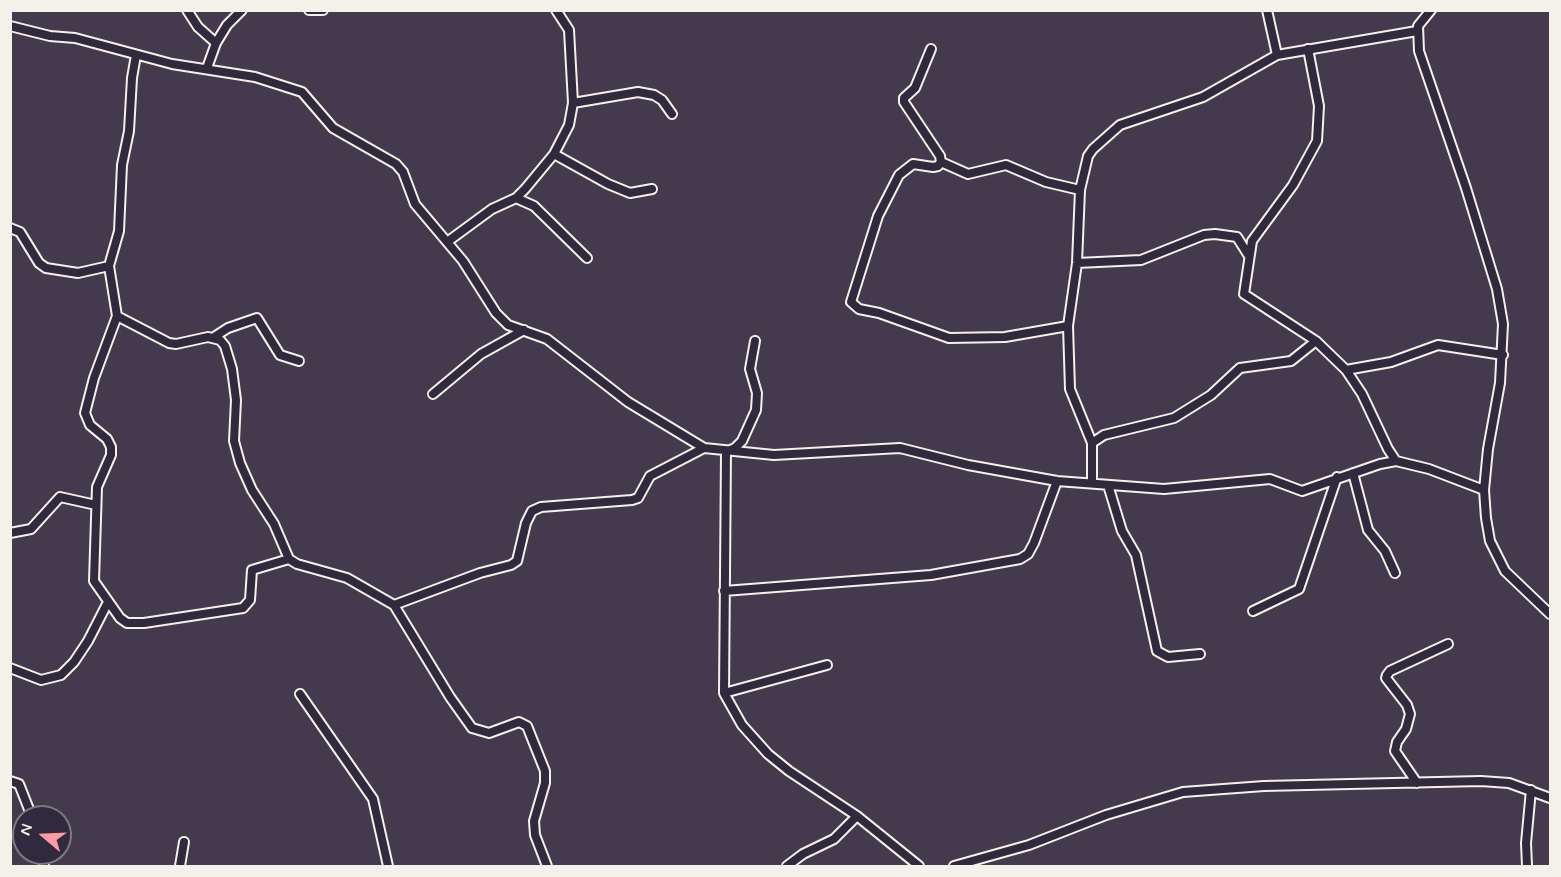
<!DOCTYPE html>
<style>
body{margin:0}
#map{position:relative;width:1561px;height:877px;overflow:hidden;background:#443a4e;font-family:Mynerve,sans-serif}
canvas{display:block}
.frame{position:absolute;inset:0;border:12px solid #f4f1e8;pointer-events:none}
.north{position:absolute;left:12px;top:805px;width:60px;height:60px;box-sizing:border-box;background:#2f2a3d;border:2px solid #7e7a81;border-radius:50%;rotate:289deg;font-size:16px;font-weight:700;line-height:24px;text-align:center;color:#f4f1e8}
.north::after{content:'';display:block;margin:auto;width:21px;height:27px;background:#ff9aa2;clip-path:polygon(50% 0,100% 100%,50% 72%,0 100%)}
</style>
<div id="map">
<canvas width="1561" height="877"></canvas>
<div class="frame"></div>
<div class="north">N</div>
</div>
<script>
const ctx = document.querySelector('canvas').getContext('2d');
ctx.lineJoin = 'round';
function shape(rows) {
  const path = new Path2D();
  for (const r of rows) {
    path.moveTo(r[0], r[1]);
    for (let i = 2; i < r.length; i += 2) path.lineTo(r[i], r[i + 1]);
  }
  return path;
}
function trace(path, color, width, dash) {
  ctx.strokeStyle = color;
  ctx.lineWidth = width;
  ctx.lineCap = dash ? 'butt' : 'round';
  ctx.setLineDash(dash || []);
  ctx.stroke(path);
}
const minor = shape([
 [187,10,198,27,216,43],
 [309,10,323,10],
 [1267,10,1277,55],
 [1431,10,1418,26,1419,51,1466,188,1497,289,1503,324,1500,383,1488,449,1484,490,1486,518,1490,541,1505,571,1550,614],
 [10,26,50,36,75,38,172,64,255,77,302,92,333,128,396,164,403,172,415,204,463,261,496,313,508,325,547,339,628,402,704,448,774,455,900,448,968,465,1057,481,1164,489,1270,479,1302,491,1380,464,1396,461,1429,469,1484,490],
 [931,49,915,88,904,98,904,102,940,156,941,162,938,166,933,167,913,164,899,175,878,216,851,302,859,309,879,313,949,338,1005,337,1068,326],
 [1308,49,1319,106,1317,141,1293,185,1252,241,1244,294,1316,341,1346,370,1362,394,1388,449,1396,461],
 [136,55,132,78,129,131,122,165,119,231,109,266,117,316,94,378,85,413,90,425,107,439,111,447,111,455,97,487,94,581,120,618,127,623,144,623,243,608,250,600,252,570,289,559],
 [207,68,216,43,227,25,242,10],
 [573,103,638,92,654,95,662,100,672,114],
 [554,154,608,184,630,193,652,189],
 [941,162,968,174,1006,165,1046,182,1080,190],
 [516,198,534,206,587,258],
 [10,228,20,232,39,263,46,268,78,273,109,266],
 [447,242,492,209,516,198,525,189,554,154,569,125,573,103,569,30,556,10],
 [1077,263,1141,260,1204,235,1215,234,1237,237,1249,256],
 [117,316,169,343,176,344,208,337,220,340,225,346,232,369,236,400,234,441,240,463,252,490,274,524,289,559,297,564,347,578,394,605,450,697,472,728,489,733,519,722,527,726,545,771,545,783,534,821,535,835,547,866],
 [214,337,228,328,257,318,280,355,299,361],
 [755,341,750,369,757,393,756,410,742,441,735,448,726,452,724,693,742,725,768,754,789,771,857,816,919,866],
 [1346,370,1391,362,1438,345,1503,355],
 [433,394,481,354,524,330],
 [1092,443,1104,435,1174,418,1211,395,1240,368,1291,361,1316,341],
 [1353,473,1368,530,1385,551,1395,573],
 [1092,483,1092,443,1070,389,1068,326,1077,263,1080,190,1088,156,1093,149,1120,125,1203,97,1277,55,1417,31],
 [1108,485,1122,531,1136,555,1157,651,1168,657,1200,654],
 [10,533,31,529,60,497,96,505],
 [724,591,931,575,1020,559,1028,554,1034,543,1057,481],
 [394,605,480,573,511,565,517,561,526,523,532,511,541,507,632,500,638,498,650,476,704,448],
 [1253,611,1299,589,1337,477],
 [10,668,41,680,61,675,74,662,88,641,108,602],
 [724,693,827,665],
 [300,694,373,799,388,866],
 [10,781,19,784,32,817],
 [1417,783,1395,751,1397,742,1406,729,1410,714,1407,705,1386,678,1387,675,1390,671,1448,644],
 [43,853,44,866],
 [180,866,184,842],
 [787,866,803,854,834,839,857,816],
 [954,866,1029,845,1106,815,1183,792,1264,786,1481,781,1509,783,1550,798],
 [1527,866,1526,843,1531,790]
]);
trace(minor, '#f4f1e8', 12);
trace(minor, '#2f2a3d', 8);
</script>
